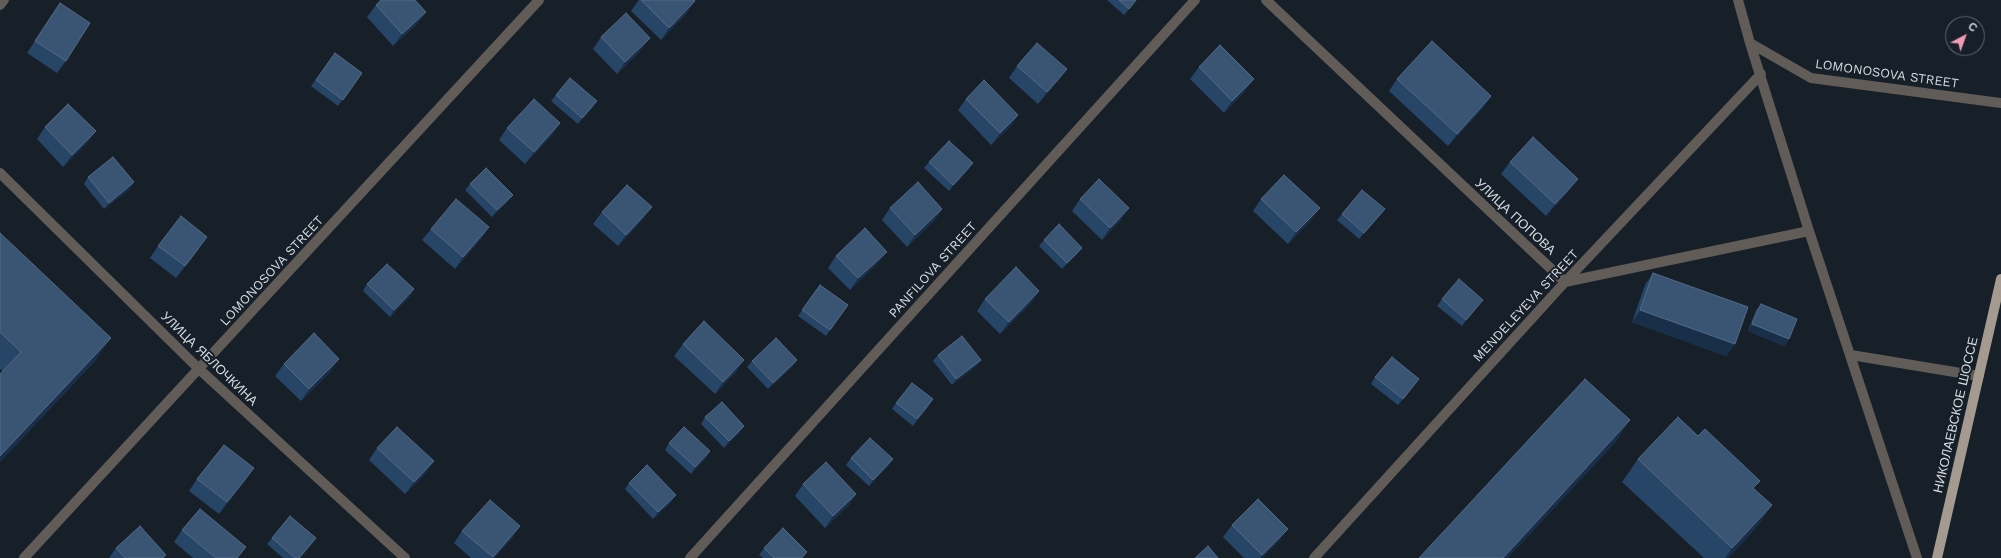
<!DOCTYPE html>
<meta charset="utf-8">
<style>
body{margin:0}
#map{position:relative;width:2001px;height:558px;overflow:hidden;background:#171f29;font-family:"Work Sans",sans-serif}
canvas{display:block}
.north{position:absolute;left:1945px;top:16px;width:40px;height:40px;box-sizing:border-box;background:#171f29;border:1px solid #636a73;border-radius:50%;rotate:41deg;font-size:11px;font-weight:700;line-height:16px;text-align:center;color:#d5dbe1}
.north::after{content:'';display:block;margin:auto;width:14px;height:18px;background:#f19ab3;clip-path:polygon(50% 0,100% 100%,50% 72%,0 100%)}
</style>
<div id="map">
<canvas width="2001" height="558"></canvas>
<div class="north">С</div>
</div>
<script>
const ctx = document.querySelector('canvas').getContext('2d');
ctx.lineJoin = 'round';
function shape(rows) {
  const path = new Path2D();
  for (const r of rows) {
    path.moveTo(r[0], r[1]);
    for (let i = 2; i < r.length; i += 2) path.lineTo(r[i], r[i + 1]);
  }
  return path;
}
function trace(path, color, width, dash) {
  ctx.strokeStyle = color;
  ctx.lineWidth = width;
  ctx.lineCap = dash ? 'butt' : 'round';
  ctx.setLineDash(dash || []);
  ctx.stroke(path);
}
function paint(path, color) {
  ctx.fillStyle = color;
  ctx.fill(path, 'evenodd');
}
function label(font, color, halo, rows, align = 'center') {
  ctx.font = font + ' "Work Sans",sans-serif';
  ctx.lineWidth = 4;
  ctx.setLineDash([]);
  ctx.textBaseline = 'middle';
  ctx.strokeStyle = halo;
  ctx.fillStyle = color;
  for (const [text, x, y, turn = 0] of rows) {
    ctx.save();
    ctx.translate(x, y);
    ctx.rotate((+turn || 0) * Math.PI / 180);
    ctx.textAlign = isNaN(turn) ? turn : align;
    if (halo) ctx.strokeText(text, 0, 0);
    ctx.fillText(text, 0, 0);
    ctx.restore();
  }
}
trace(shape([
 [1266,0,1565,282,1809,231],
 [1738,0,1750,43,1811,78,2001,103],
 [0,5,4,0],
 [1750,43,1809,231,1917,558],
 [0,173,199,369,405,558],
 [1851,355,1979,376],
 [24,558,539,0],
 [690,558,1195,0],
 [1314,558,1565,282,1761,74]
]), '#615c57', 10);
trace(shape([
 [1937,558,2001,279]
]), '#a49a8f', 10);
paint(shape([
 [639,0,694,0,687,13,661,40,631,11],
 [1107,0,1137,0,1124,15],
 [60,3,66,61,57,73,27,53],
 [376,5,417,24,393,46,367,17],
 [601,37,650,38,641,50,617,74,593,49],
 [335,53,362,73,338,106,311,86],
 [1017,66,1067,69,1058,81,1038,104,1009,78],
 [1199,67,1254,79,1245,91,1224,113,1190,79],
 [1397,79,1491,96,1483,108,1448,146,1389,91],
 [556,95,593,107,578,124,551,101],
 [966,99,1018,115,1010,127,991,145,958,110],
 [560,123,552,135,525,164,499,140,507,128],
 [45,127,96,131,87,143,63,167,37,139],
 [929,162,969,169,949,191,924,168],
 [1510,162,1569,191,1546,216,1501,174],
 [88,177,130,189,104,209,84,184],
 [470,184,508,201,492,217,465,190],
 [1080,199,1121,220,1102,240,1072,211],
 [1261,199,1311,220,1288,244,1253,211],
 [890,208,942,209,934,221,907,247,882,220],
 [602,212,643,219,618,246,593,224],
 [1342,214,1380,215,1359,239,1337,220],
 [489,227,481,239,455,269,422,240,431,229],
 [0,233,95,361,0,462,0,374,3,372,0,369],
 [1044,240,1082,248,1077,254,1062,269,1039,246],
 [158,246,199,249,176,278,150,258],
 [836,256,878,263,850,290,828,268],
 [1653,273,1735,344,1726,356,1632,322,1645,285],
 [367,284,410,296,390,317,363,291],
 [820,285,848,305,826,336,798,316],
 [1039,291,1031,303,1000,334,977,311,985,299],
 [1442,299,1478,306,1462,326,1437,306],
 [1761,304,1789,339,1784,346,1748,331,1756,310],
 [683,344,736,372,715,394,674,356],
 [938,355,981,360,976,366,952,385,933,361],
 [797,360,792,367,768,389,747,367,752,361],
 [284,364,331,371,301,401,275,376],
 [1375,377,1419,379,1398,405,1371,384],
 [896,403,929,406,913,426,892,409],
 [705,417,744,426,740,432,724,448,701,424],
 [669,443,710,451,706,458,691,474,665,450],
 [377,448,426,473,405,494,369,460],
 [851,458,889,465,869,486,846,465],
 [1638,459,1754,489,1772,505,1756,528,1728,558,1704,558,1622,482],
 [197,479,246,480,219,514,189,491],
 [629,483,671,502,653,519,625,489],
 [803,484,856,494,848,506,825,528,795,496],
 [1232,525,1280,540,1262,558,1244,558,1223,537],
 [520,526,512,538,494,558,471,558,454,543,462,531],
 [182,530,239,558,193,558,174,542],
 [272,538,316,538,311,545,300,558,283,558,267,544],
 [116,548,166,555,164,558,109,558],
 [764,548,807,552,803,558,763,558,759,555]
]), '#274567');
paint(shape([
 [1136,0,1137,0,1124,15,1129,9],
 [695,1,687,13,661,40,669,28],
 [426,12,417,24,393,46,402,34],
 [650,38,641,50,617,74,625,62],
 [1067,69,1058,81,1038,104,1047,92],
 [1254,79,1245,91,1224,113,1232,101],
 [1491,96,1483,108,1448,146,1457,134],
 [597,101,593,107,578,124,582,118],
 [1018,115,1010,127,991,145,1000,133],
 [560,123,552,135,525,164,534,152],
 [96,131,87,143,63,167,72,155],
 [973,163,969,169,949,191,953,185],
 [1578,179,1569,191,1546,216,1555,204],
 [134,182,130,189,104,209,109,203],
 [513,195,508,201,492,217,497,210],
 [652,207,643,219,618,246,626,235],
 [1129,208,1121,220,1102,240,1110,228],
 [1320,208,1311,220,1288,244,1296,232],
 [942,209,934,221,907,247,915,235],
 [489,227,481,239,455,269,463,257],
 [207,237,199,249,176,278,185,266],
 [1082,248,1077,254,1062,269,1067,263],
 [887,252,878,263,850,290,858,278],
 [414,289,410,296,390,317,394,310],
 [1039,291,1031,303,1000,334,1009,322],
 [1483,300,1478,306,1462,326,1466,320],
 [1640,310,1735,344,1726,356,1632,322],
 [1752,324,1789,339,1784,346,1748,331],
 [111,338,95,361,0,462,0,456],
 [339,359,331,371,301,401,309,389],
 [744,360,736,372,715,394,723,382],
 [797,360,792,367,768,389,773,383],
 [981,360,976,366,952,385,956,379],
 [933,399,929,406,913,426,917,419],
 [1630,420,1615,443,1508,558,1503,558],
 [744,426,740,432,724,448,729,441],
 [710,451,706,458,691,474,695,467],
 [893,459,889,465,869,486,873,480],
 [434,461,426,473,405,494,414,482],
 [254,468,246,480,219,514,227,502],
 [856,494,848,506,825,528,833,516],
 [676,495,671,502,653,519,658,512],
 [1772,505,1756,528,1728,558,1725,558,1732,548],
 [520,526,512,538,494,558,492,558],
 [1288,529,1280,540,1262,558,1260,558,1262,555],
 [316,538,311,545,300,558,299,558]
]), '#192f49');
const building = shape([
 [381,0,415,0,426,12,402,34,376,5,381,0],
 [641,0,694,0,695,1,669,28,641,0],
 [1119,0,1136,0,1129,9,1119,0],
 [60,3,90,23,66,61,35,41,60,3],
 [626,13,650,38,625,62,601,37,626,13],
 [1432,41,1491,96,1457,134,1397,79,1432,41],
 [1037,43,1067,69,1047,92,1017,66,1037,43],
 [1220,45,1254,79,1232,101,1199,67,1220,45],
 [335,53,362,73,343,100,316,80,335,53],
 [570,78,597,101,582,118,556,95,570,78],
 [984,80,1018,115,1000,133,966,99,984,80],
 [534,99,560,123,534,152,507,128,534,99],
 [68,104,96,131,72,155,45,127,68,104],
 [1533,137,1578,179,1555,204,1510,162,1533,137],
 [949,141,973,163,953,185,929,162,949,141],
 [113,157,134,182,109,203,88,177,113,157],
 [486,168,513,195,497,210,470,184,486,168],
 [1284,175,1320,208,1296,232,1261,199,1284,175],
 [1099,179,1129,208,1110,228,1080,199,1099,179],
 [918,182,942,209,915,235,890,208,918,182],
 [627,185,652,207,626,235,602,212,627,185],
 [1362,190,1385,209,1364,233,1342,214,1362,190],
 [456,199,489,227,463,257,431,229,456,199],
 [181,216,207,237,185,266,158,246,181,216],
 [1059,224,1082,248,1067,263,1044,240,1059,224],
 [865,228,887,252,858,278,836,256,865,228],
 [0,233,111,338,0,456,0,374,21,352,0,332,0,233],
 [387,264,414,289,394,310,367,284,387,264],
 [1016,267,1039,291,1009,322,985,299,1016,267],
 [1653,273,1748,307,1735,344,1640,310,1653,273],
 [1459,279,1483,300,1466,320,1442,299,1459,279],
 [820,285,848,305,830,330,802,310,820,285],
 [1761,304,1797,319,1789,339,1752,324,1761,304],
 [704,321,744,360,723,382,683,344,704,321],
 [314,333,339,359,309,389,284,364,314,333],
 [962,336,981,360,956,379,938,355,962,336],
 [776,338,797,360,773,383,752,361,776,338],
 [1392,357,1419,379,1403,399,1375,377,1392,357],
 [1585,379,1630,420,1503,558,1419,558,1585,379],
 [912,383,933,399,917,419,896,403,912,383],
 [722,402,744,426,729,441,705,417,722,402],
 [1678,417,1698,436,1705,429,1760,481,1753,488,1772,505,1732,548,1638,459,1678,417],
 [397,427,434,461,414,482,377,448,397,427],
 [684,427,710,451,695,467,669,443,684,427],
 [870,438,893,459,873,480,851,458,870,438],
 [224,445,254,468,227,502,197,479,224,445],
 [826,462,856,494,833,516,803,484,826,462],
 [647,465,676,495,658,512,629,483,647,465],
 [1258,499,1288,529,1262,555,1232,525,1258,499],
 [490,500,520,526,493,557,462,531,490,500],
 [200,509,246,547,237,558,216,558,182,530,200,509],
 [290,516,316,538,299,558,295,558,272,538,290,516],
 [140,526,166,555,162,558,125,558,116,548,140,526],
 [783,528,807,552,801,558,774,558,764,548,783,528],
 [1208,546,1218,558,1195,558,1208,546]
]);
paint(building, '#3a5574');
trace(building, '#526a85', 1);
label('13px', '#d5dbe1', '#171f29', [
 ["LOMONOSOVA STREET",1887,74,8],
 ["УЛИЦА ПОПОВА",1515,217,43],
 ["PANFILOVA STREET",933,270,-48],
 ["LOMONOSOVA STREET",272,271,-47],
 ["MENDELEYEVA STREET",1526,306,-47],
 ["УЛИЦА ЯБЛОЧКИНА",209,359,44],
 ["НИКОЛАЕВСКОЕ ШОССЕ",1956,415,-77]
]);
</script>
